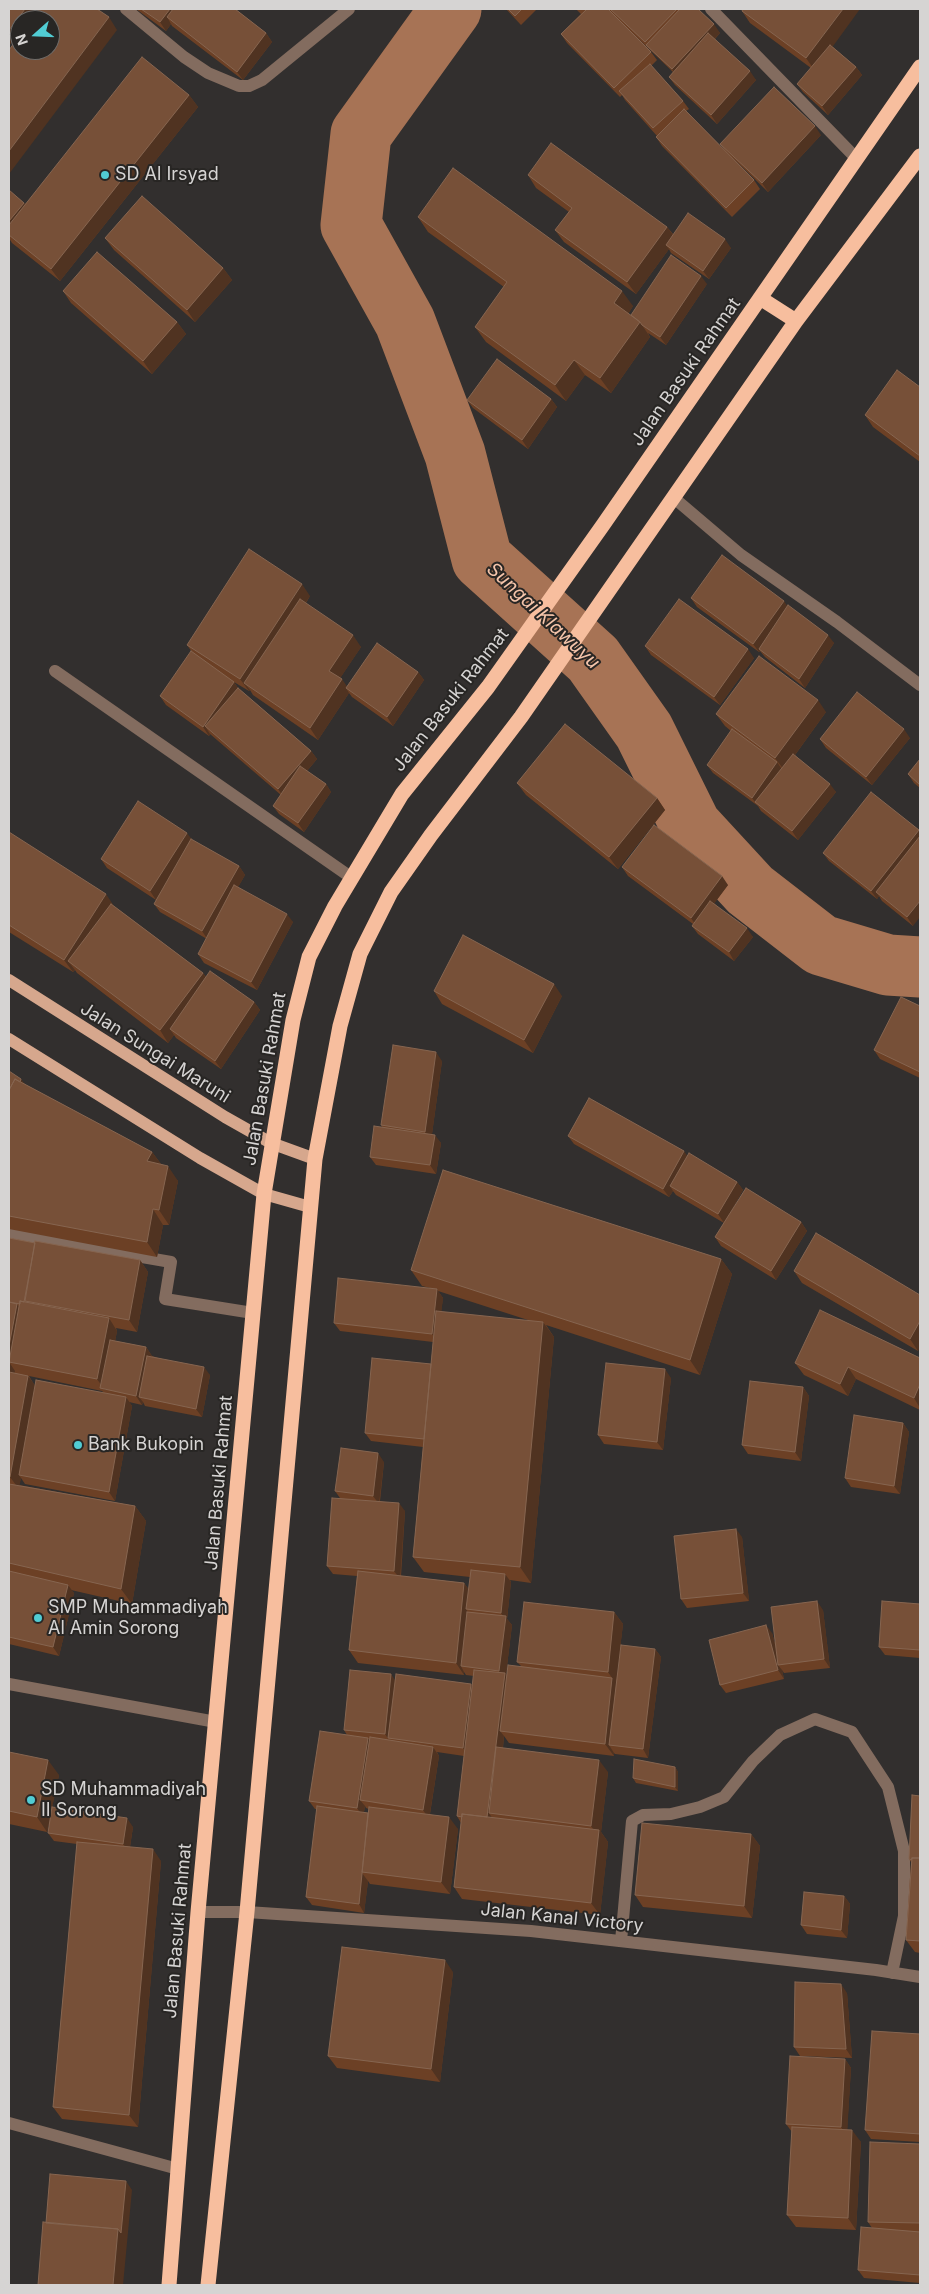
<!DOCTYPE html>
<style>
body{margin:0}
#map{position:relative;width:929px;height:2294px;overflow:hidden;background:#322f2e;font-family:Inter,sans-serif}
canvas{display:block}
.frame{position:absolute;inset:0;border:10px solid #d6d4d3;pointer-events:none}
.north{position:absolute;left:10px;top:10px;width:50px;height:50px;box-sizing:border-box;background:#282624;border:1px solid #6e6c6a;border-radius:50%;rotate:250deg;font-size:14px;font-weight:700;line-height:20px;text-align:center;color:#d6d4d3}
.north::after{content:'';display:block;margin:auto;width:18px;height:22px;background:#51ccd3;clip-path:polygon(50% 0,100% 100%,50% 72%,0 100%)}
</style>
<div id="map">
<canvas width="929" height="2294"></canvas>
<div class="frame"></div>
<div class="north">N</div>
</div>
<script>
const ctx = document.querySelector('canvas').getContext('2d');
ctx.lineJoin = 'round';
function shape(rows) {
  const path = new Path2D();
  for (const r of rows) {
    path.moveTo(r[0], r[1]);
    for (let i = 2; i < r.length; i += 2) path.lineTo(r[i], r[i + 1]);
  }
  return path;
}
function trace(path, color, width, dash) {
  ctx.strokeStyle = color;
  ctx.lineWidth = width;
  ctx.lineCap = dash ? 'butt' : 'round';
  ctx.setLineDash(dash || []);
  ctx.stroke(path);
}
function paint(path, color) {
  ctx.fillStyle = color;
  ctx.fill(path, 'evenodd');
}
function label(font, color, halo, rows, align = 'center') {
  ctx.font = font + ' Inter,sans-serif';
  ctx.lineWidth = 4;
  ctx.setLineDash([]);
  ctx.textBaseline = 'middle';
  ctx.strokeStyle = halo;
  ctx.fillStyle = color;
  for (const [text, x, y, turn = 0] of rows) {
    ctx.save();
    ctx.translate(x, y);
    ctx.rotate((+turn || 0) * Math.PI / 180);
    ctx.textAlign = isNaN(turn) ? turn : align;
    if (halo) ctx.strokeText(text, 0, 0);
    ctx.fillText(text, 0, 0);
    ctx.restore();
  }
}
trace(shape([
 [451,9,361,134,351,225,405,322,455,454,482,559,593,659,644,731,691,826,750,890,821,945,888,965,920,967]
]), '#a77355', 61);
trace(shape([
 [126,9,184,57,208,73,239,86,249,86,262,80,349,9],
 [711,9,856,158],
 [674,498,741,555,837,622,920,685],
 [55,671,352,878],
 [9,1234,171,1262,165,1299,253,1313],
 [9,1684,216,1722],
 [198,1912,247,1912,531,1931,876,1970,920,1977],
 [621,1941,632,1821,643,1815,671,1814,700,1807,724,1797,753,1761,780,1735,815,1719,852,1732,888,1787,904,1851,904,1916,892,1973],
 [9,2123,178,2169]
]), '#836c5f', 12);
trace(shape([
 [9,980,225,1117,271,1143,315,1159],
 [9,1039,200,1158,264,1194,310,1207]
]), '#d6a78d', 12);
trace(shape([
 [760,298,796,321],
 [169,2285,198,1912,264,1194,293,1020,309,957,335,906,402,794,488,687,603,525,920,67],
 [208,2285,247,1912,315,1159,340,1026,360,954,391,892,431,835,521,717,796,321,920,156]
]), '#f7be9e', 15);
paint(shape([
 [136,9,235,9,266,33,272,42,243,80,172,26,171,24,166,31],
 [506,9,537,9,521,25],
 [576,9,698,9,720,33,715,39,756,80,717,124,675,85,669,77,673,72,623,24,651,52,657,60,651,66,683,101,689,109,686,111,725,151,720,144,821,135,768,192,732,157,754,180,760,189,732,217,662,146,656,137,657,136,625,100,622,95,620,97,567,43,561,34,581,14],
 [742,11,832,46,856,67,862,75,828,115,803,92,797,84,811,68,750,23],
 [189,95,198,107,60,281,12,243,9,238,9,190,25,204],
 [528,175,667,227,673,234,731,248,709,279,671,253,669,249,636,294,564,242,555,230,569,212,536,188],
 [418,217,633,306,628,314,631,315,707,284,666,345,648,333,650,337,611,393,585,375,566,401,486,342,475,327,504,287,428,232],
 [105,238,223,268,232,280,195,322,114,250],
 [63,291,177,322,186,334,152,374,71,303],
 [920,387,920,462,873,427,865,415],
 [551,399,557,407,528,449,473,408,467,400],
 [310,596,306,603,361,647,340,678,347,687,418,672,424,680,393,726,352,697,349,693,318,740,253,695,250,690,249,691,229,679,234,682,238,688,311,751,317,759,307,771,326,784,331,792,304,832,279,814,273,806,281,795,210,734,209,736,166,705,160,696,192,652,187,645],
 [691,598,787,606,834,643,805,688,765,657,760,651,759,652,697,607],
 [645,646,754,658,720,705,651,655],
 [826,712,795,755,836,792,798,840,761,811,758,806,713,773,707,765,731,731,725,726,716,714],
 [910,738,872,785,826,748,820,739],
 [920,759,920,788,914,783,908,774],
 [517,783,657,798,665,810,618,869,526,795],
 [9,832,114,906,203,973,206,977,254,1002,260,1010,221,1069,176,1038,174,1035,168,1043,77,973,75,970,73,972,9,932],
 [920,832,913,926,882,901,879,896,877,899,829,861,823,853],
 [192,840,239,866,245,875,238,887,293,922,257,990,204,963,198,954,207,939,160,912,154,904,156,900,107,868,101,859],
 [622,867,728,885,714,903,753,937,734,961,698,934,692,926,693,924,628,876],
 [434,991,562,996,533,1053,442,1004],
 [920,1006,920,1078,880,1059,874,1050],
 [442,1061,432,1134,441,1143,436,1174,376,1165,370,1157,382,1127,381,1125],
 [9,1071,26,1085,152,1152,161,1164,178,1181,169,1225,163,1225,157,1257,9,1229],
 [568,1136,687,1156,737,1182,743,1190,726,1220,801,1222,807,1231,776,1280,721,1246,715,1237,724,1223,676,1195,673,1191,669,1197,574,1144],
 [9,1238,35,1243,140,1260,148,1272,137,1332,116,1328,117,1331,115,1341,146,1347,152,1356,210,1375,202,1417,145,1406,143,1402,142,1405,129,1402,132,1406,115,1501,25,1484,21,1478,19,1485,135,1506,146,1521,132,1604,71,1590,74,1593,59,1656,9,1644],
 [29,1376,102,1391,104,1393,35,1386],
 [721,1259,732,1274,700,1375,546,1325,554,1337,531,1583,510,1580,511,1582,507,1619,512,1625,506,1674,507,1676,521,1666,517,1662,614,1612,623,1624,617,1673,655,1649,661,1657,648,1758,615,1754,614,1753,614,1756,509,1743,504,1736,503,1748,608,1772,601,1832,608,1842,600,1915,462,1899,454,1887,461,1823,457,1816,464,1756,437,1752,439,1756,430,1814,458,1829,450,1894,370,1884,368,1881,364,1913,312,1905,306,1897,317,1809,315,1809,309,1801,347,1735,344,1730,395,1680,472,1687,474,1676,466,1675,464,1672,464,1675,358,1663,349,1650,357,1576,333,1574,327,1566,340,1498,335,1491,384,1462,380,1501,405,1511,401,1576,464,1583,469,1590,470,1577,424,1572,413,1557,423,1447,371,1441,365,1433,431,1364,433,1342,340,1331,334,1323,430,1288,422,1286,411,1270],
 [438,1291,531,1321,441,1312,443,1298],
 [365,1806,366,1808,369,1809,368,1813,364,1812],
 [794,1271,920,1295,918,1351,802,1283],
 [920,1358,920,1410,856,1379,848,1396,804,1375,795,1363],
 [671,1378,663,1450,604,1444,598,1435],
 [803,1387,809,1396,801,1461,748,1454,742,1445],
 [903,1423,909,1432,900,1494,851,1487,845,1478],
 [742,1537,749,1601,687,1608,681,1599],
 [920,1604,920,1658,885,1655,879,1647],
 [823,1610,830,1668,784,1673,782,1670,784,1679,726,1693,720,1685,772,1633,776,1647],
 [9,1752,59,1775,52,1807,133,1827,130,1847,161,1861,138,2127,62,2119,53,2107,77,1844,54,1841,48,1833,51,1813,47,1832,9,1824],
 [675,1767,678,1772,678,1791,636,1783,633,1778],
 [920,1796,920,1953,915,1952,906,1940,911,1862,909,1859],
 [751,1834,760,1846,752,1918,643,1907,635,1895],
 [844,1896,850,1904,847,1938,807,1934,801,1925],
 [453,1972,440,2082,337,2068,328,2056],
 [847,1993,852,2058,800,2056,794,2047],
 [920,2034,920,2142,871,2139,865,2130],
 [845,2059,851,2068,847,2130,861,2142,856,2230,796,2227,787,2215,792,2132,786,2124],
 [920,2144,920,2283,864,2278,858,2270,872,2228,868,2222]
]), '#6c4025');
paint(shape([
 [25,9,38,9,29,20,20,20,20,32,9,46,9,30],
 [170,9,182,9,167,17,171,24,166,31,160,22],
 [843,9,860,9,815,71,806,58],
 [109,17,117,30,9,174,9,151],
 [714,24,720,33,678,78,672,69],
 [266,33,272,42,243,80,237,72],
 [856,67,862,75,828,115,822,106],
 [750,71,756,80,717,124,711,115],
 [189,95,198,107,60,281,51,269],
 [815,126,821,135,768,192,762,183],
 [24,203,30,211,9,235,9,221],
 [667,227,676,239,666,245,669,249,636,294,627,282],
 [725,239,731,248,709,279,703,271],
 [223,268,232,280,195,322,187,310],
 [701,276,707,284,666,345,660,337],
 [622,291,633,306,625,319,614,303],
 [177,322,186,334,152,374,143,361],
 [640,322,650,337,611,393,600,378],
 [574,360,585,375,566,401,555,385],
 [551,399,557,407,528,449,522,440],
 [302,584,310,596,251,688,244,683,250,690,249,691,240,679],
 [784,601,790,610,759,649,760,651,759,652,753,644],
 [353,635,361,647,337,683,329,671],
 [828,635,834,643,805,688,799,679],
 [748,649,754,658,720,705,714,697],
 [418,672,424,680,393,726,387,717],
 [342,679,350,691,346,688,349,693,318,740,310,728],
 [234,682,240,691,205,726,210,734,209,736,203,727],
 [818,700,826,712,784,770,775,758],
 [904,729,910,738,872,785,866,777],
 [311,751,317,759,284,798,278,789],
 [777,762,783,771,755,802,758,806,752,798],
 [326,784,331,792,304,832,298,823],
 [830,784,836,792,798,840,792,831],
 [657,798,665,810,618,869,609,857],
 [919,830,920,832,920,844,876,892,879,896,877,899,871,891],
 [187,833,193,841,156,900,150,891],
 [239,866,245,875,208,940,202,931],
 [722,876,728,885,697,927,691,918],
 [106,894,114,906,68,961,75,970,73,972,64,960],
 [920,901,920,917,913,926,907,917],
 [287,914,293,922,257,990,251,982],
 [747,928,753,937,734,961,729,952],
 [203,973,211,985,170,1029,174,1035,168,1043,160,1030],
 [554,984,562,996,533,1053,524,1040],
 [254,1002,260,1010,221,1069,215,1061],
 [436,1052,442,1061,431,1141,425,1132],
 [21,1079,27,1087,9,1100],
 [435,1135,441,1143,436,1174,430,1165],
 [684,1151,690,1160,670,1186,673,1191,669,1197,663,1189],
 [152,1152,163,1167,147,1161],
 [168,1166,178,1181,169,1225,159,1210],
 [737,1182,743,1190,724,1223,718,1214],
 [153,1209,163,1225,157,1257,147,1242],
 [801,1222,807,1231,776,1280,771,1271],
 [721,1259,732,1274,700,1375,690,1360],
 [140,1260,148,1272,137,1332,129,1320],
 [437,1289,443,1298,438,1342,432,1334],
 [17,1304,26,1316,9,1362,15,1371,13,1378,9,1372,9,1346],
 [109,1318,117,1331,106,1390,104,1389,97,1379],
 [920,1321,920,1348,918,1351,910,1339],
 [543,1322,554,1337,531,1583,520,1567],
 [146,1347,152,1356,144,1398,139,1397,143,1402,142,1405,136,1396],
 [204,1367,210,1375,202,1417,196,1409],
 [848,1367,856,1379,848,1396,840,1384],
 [665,1369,671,1378,663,1450,657,1442],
 [28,1376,37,1388,19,1475,21,1478,19,1489,10,1477],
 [920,1384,920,1408,914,1398],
 [803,1387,809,1396,801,1461,795,1452],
 [126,1397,132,1406,115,1501,109,1492],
 [903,1423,909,1432,900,1494,894,1486],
 [378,1453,384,1462,379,1504,373,1496],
 [399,1503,405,1511,400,1579,394,1571],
 [135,1506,146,1521,132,1604,121,1589],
 [736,1529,742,1537,749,1601,743,1593],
 [505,1574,511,1582,507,1619,512,1625,506,1674,511,1682,500,1731,504,1736,495,1813,489,1813,494,1821,487,1820,504,1678,499,1671,505,1619,501,1613],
 [464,1583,473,1595,466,1609,470,1615,461,1666,464,1672,464,1675,456,1663],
 [68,1585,74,1593,59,1656,53,1647],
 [817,1601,823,1610,830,1668,824,1659],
 [614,1612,623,1624,609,1745,614,1753,614,1756,605,1744,612,1678,608,1672],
 [766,1625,772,1633,780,1664,778,1665,782,1670,784,1679,778,1670],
 [655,1649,661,1657,648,1758,643,1749],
 [391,1674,397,1683,388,1738,391,1743,385,1734],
 [471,1684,477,1693,469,1756,463,1748],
 [368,1738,374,1747,360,1800,365,1806,363,1817,357,1808],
 [433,1747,439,1756,429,1819,423,1810],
 [48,1760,59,1775,47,1832,37,1817],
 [599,1760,608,1772,601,1832,608,1842,600,1915,591,1903,598,1836,591,1826],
 [675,1767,678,1772,678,1791,675,1787],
 [449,1817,458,1829,450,1894,441,1882],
 [127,1818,133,1827,129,1852,123,1844],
 [751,1834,760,1846,752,1918,744,1906],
 [153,1849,161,1861,138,2127,129,2115],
 [362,1873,368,1881,364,1913,359,1904],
 [844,1896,850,1904,847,1938,841,1930],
 [445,1960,453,1972,440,2082,431,2069],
 [841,1984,847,1993,852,2058,846,2049],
 [845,2059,851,2068,847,2136,841,2127],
 [852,2130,861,2142,856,2230,848,2218],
 [126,2181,132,2190,123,2285,113,2285,118,2229]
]), '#503321');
const building = shape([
 [9,9,25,9,9,30,9,9],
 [39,9,97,9,109,17,9,151,9,50,20,35,20,50,50,50,50,20,31,20,39,9],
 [141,9,170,9,160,22,141,9],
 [173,9,235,9,266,33,237,72,167,17,173,9],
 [508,9,522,9,515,16,508,9],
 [587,9,608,9,651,52,614,88,561,34,587,9],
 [610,9,677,9,645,42,610,9],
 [680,9,698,9,714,24,672,69,646,45,680,9],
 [743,9,843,9,806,58,742,11,743,9],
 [708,33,750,71,711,115,669,77,708,33],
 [830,45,856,67,822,106,797,84,830,45],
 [142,57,189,95,51,269,9,235,9,225,142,57],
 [650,64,683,101,653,128,619,91,650,64],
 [774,87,815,126,762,183,720,144,774,87],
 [684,109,754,180,726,208,656,137,684,109],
 [551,143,667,227,627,282,555,230,572,208,528,175,551,143],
 [453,168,622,291,614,303,640,322,600,378,574,360,555,385,475,327,507,282,418,217,453,168],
 [9,190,24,203,9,221,9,190],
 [142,196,223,268,187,310,105,238,142,196],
 [688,213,725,239,703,271,666,245,688,213],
 [97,252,177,322,143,361,63,291,97,252],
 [671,255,701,276,660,337,642,325,640,322,631,315,671,255],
 [497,359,551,399,522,440,467,400,497,359],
 [897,370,920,387,920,456,865,415,897,370],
 [249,549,302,584,240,679,187,645,249,549],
 [722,555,784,601,753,644,691,598,722,555],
 [300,599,353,635,329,671,342,679,310,728,244,683,300,599],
 [679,599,748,649,714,697,645,646,679,599],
 [788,605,828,635,799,679,759,649,788,605],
 [377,643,418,672,387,717,346,688,377,643],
 [191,651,234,682,203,727,160,696,191,651],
 [759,656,818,700,775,758,716,714,759,656],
 [238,688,311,751,278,789,205,726,238,688],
 [857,692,904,729,866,777,820,739,857,692],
 [565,724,657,798,609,857,517,783,565,724],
 [732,729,777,762,752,798,707,765,732,729],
 [793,754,830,784,792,831,755,802,793,754],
 [920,759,920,785,908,774,920,759],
 [300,766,326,784,298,823,273,806,300,766],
 [871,792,919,830,871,891,823,853,871,792],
 [138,801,187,833,150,891,101,859,138,801],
 [654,825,722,876,691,918,622,867,654,825],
 [9,832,106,894,64,960,9,925,9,832],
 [920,836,920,901,907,917,876,892,920,836],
 [191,839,239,866,202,931,154,904,191,839],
 [234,885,287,914,251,982,198,954,234,885],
 [710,901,747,928,729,952,692,926,710,901],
 [111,904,203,973,160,1030,68,961,111,904],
 [463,935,554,984,524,1040,434,991,463,935],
 [210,971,254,1002,215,1061,170,1029,210,971],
 [901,997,920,1006,920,1072,874,1050,901,997],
 [393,1045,436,1052,425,1132,381,1125,393,1045],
 [9,1071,21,1079,20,1082,15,1079,9,1090,9,1071],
 [15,1079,152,1152,147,1161,168,1166,159,1210,153,1209,147,1242,9,1216,9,1090,15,1079],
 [589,1098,684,1151,663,1189,568,1136,589,1098],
 [374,1126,435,1135,430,1165,370,1157,374,1126],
 [689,1153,737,1182,718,1214,670,1186,689,1153],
 [443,1170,721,1259,690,1360,411,1270,443,1170],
 [746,1188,801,1222,771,1271,715,1237,746,1188],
 [816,1233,920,1295,920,1321,910,1339,794,1271,816,1233],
 [9,1238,35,1243,24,1302,20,1301,20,1304,9,1302,9,1238],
 [35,1241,140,1260,129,1320,25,1301,35,1241],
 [338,1278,437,1289,432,1334,334,1323,338,1278],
 [20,1301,109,1318,97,1379,9,1362,20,1301],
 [9,1302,17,1304,9,1346,9,1302],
 [820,1310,920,1358,920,1384,914,1398,848,1367,840,1384,795,1363,820,1310],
 [436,1311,543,1322,520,1567,413,1557,436,1311],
 [110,1340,146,1347,136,1396,100,1388,110,1340],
 [147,1356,204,1367,196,1409,139,1397,147,1356],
 [372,1358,431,1364,424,1439,365,1433,372,1358],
 [606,1363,665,1369,657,1442,598,1435,606,1363],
 [9,1372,28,1376,10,1477,9,1476,9,1372],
 [36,1380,126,1397,109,1492,19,1475,36,1380],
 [750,1381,803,1387,795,1452,742,1445,750,1381],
 [854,1415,903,1423,894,1486,845,1478,854,1415],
 [341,1448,378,1453,373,1496,335,1491,341,1448],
 [9,1484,135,1506,121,1589,9,1563,9,1484],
 [332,1498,399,1503,394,1571,327,1566,332,1498],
 [736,1529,743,1593,681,1599,674,1536,736,1529],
 [471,1570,505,1574,501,1613,466,1609,471,1570],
 [9,1571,68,1585,53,1647,9,1637,9,1571],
 [358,1571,464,1583,456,1663,349,1650,358,1571],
 [817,1601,824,1659,778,1665,771,1607,817,1601],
 [882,1601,920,1604,920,1650,879,1647,882,1601],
 [524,1602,614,1612,608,1672,517,1662,524,1602],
 [467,1612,506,1616,499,1671,461,1666,467,1612],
 [766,1625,778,1670,720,1685,709,1640,766,1625],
 [621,1645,655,1649,643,1749,609,1745,621,1645],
 [508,1665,612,1678,605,1744,500,1731,508,1665],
 [350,1670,391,1674,385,1734,344,1730,350,1670],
 [474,1670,505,1673,487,1817,462,1814,462,1817,457,1816,474,1670],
 [396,1674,471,1684,463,1748,388,1738,396,1674],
 [320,1731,368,1738,357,1808,309,1801,320,1731],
 [370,1737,433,1747,423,1810,360,1800,370,1737],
 [496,1747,599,1760,591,1826,489,1813,496,1747],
 [9,1752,48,1760,37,1817,9,1811,9,1752],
 [634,1759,675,1767,675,1787,633,1778,634,1759],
 [912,1795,920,1796,920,1858,912,1858,911,1860,909,1859,912,1795],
 [317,1806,368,1813,359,1904,306,1897,317,1806],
 [52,1807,127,1818,123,1844,48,1833,52,1807],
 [369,1807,449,1817,441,1882,362,1872,369,1807],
 [462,1814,599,1830,591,1903,454,1887,462,1814],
 [642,1823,751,1834,744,1906,635,1895,642,1823],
 [77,1842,153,1849,129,2115,53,2107,77,1842],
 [912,1858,920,1858,920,1941,906,1940,912,1858],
 [804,1892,844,1896,841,1930,801,1925,804,1892],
 [342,1947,445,1960,431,2069,328,2056,342,1947],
 [795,1982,841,1984,846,2049,794,2047,795,1982],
 [872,2031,920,2034,920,2134,865,2130,872,2031],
 [790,2056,845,2059,841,2127,786,2124,790,2056],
 [792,2127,852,2130,848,2218,787,2215,792,2127],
 [870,2142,920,2144,920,2223,868,2222,870,2142],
 [50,2174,126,2181,121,2233,118,2229,46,2223,50,2174],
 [43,2222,118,2229,113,2285,38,2285,43,2222],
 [861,2227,920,2232,920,2275,858,2270,861,2227]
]);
paint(building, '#775038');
trace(building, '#866550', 1);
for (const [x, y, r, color] of [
 [105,175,5,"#51ccd3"],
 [78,1445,5,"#51ccd3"],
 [38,1618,5,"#51ccd3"],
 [31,1800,5,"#51ccd3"]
]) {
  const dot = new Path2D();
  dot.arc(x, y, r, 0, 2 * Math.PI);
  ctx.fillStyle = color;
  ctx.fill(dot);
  trace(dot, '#282624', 2);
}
label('18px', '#d6d4d3', '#282624', [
 ["SD Al Irsyad",115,175],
 ["Bank Bukopin",88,1445],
 ["SMP Muhammadiyah",48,1608],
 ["Al Amin Sorong",48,1629],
 ["SD Muhammadiyah",41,1790],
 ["II Sorong",41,1811]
], 'left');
label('18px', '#d6d4d3', '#282624', [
 ["Jalan Basuki Rahmat",686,372,-55],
 ["Jalan Basuki Rahmat",451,700,-52],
 ["Jalan Sungai Maruni",155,1053,32],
 ["Jalan Basuki Rahmat",265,1079,-80],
 ["Jalan Basuki Rahmat",219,1483,-85],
 ["Jalan Kanal Victory",562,1918,6],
 ["Jalan Basuki Rahmat",178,1931,-85]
]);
label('italic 19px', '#f5c5ab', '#282624', [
 ["Sungai Klawuyu",543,616,43]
]);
</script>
